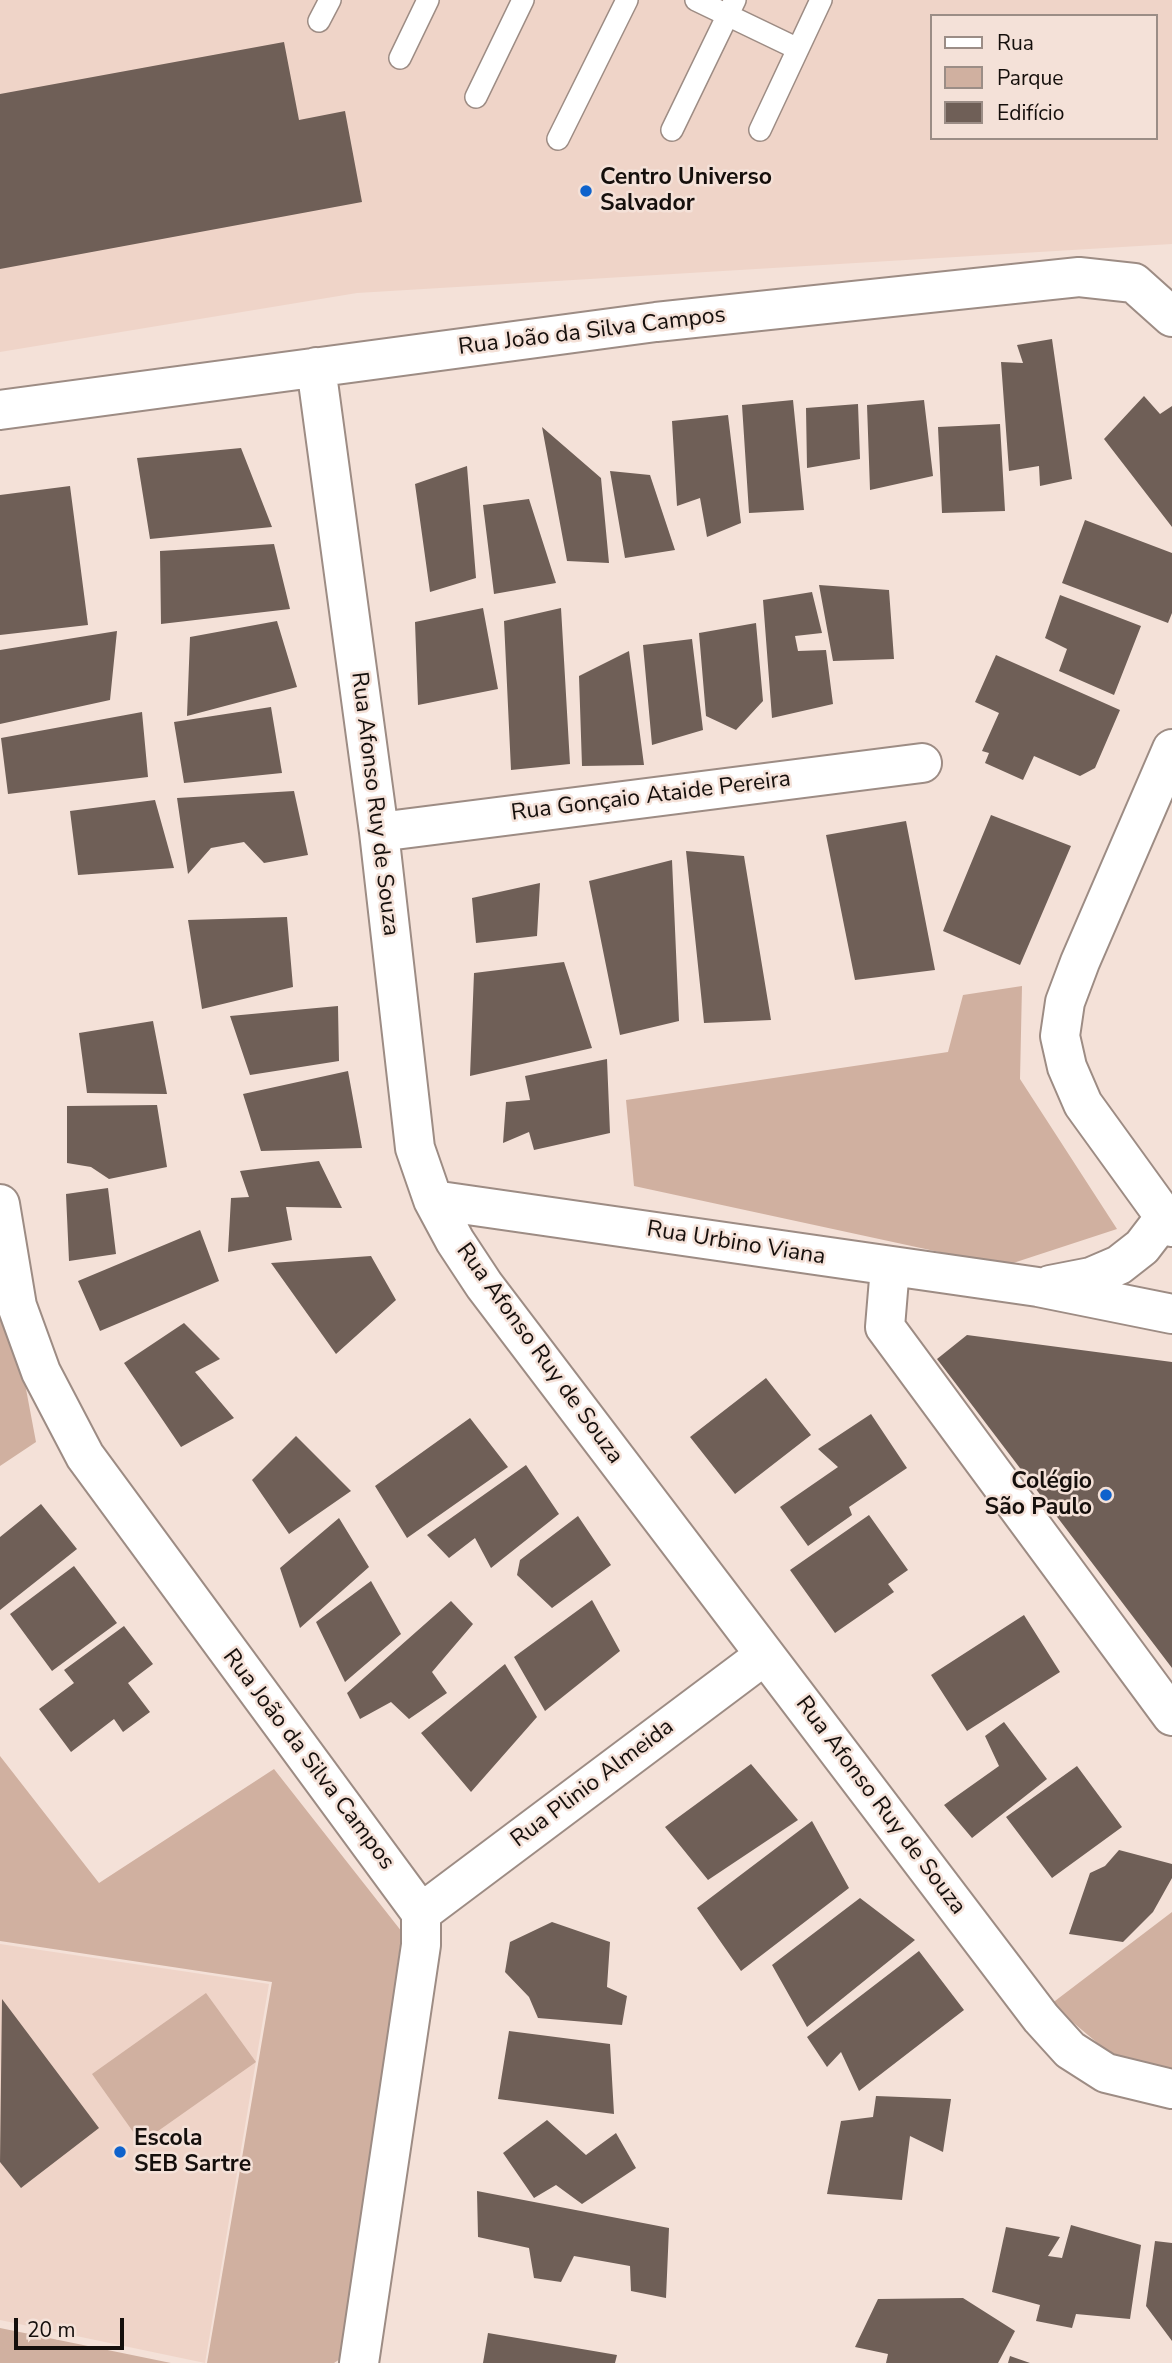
<!DOCTYPE html>
<meta charset="utf-8">
<style>
body{margin:0}
#map{position:relative;width:1172px;height:2363px;overflow:hidden;background:#f4e1d8;font-family:"Nunito Sans",sans-serif}
canvas{display:block}
.legend{position:absolute;left:930px;top:14px;width:228px;height:126px;box-sizing:border-box;background:#f4e1d8;border:2px solid #9b8d86;margin:0;padding:9px 12px;list-style:none;font-size:21px;color:#150f0c}
.legend li{display:flex;align-items:center;gap:14px;height:35px}
.legend b{width:35px;border:2px solid #9b8d86}
.scale{position:absolute;left:14px;top:2318px;width:110px;height:32px;box-sizing:border-box;border:4px solid #150f0c;border-top:0;padding-left:9px;font-size:21px;line-height:24px;white-space:nowrap;color:#150f0c;-webkit-text-stroke:5px #f4e1d8;paint-order:stroke}
</style>
<div id="map">
<canvas width="1172" height="2363"></canvas>
<ul class="legend">
<li><b style="height:9px;background:#fff"></b>Rua</li>
<li><b style="height:19px;background:#d0b0a0"></b>Parque</li>
<li><b style="height:19px;background:#6f5f57"></b>Edifício</li>
</ul>
<div class="scale">20 m</div>
</div>
<script>
const ctx = document.querySelector('canvas').getContext('2d');
ctx.lineJoin = 'round';
function paint(path, color) {
  ctx.fillStyle = color;
  ctx.fill(path, 'evenodd');
}
function shape(rows) {
  const path = new Path2D();
  for (const r of rows) {
    path.moveTo(r[0], r[1]);
    for (let i = 2; i < r.length; i += 2) path.lineTo(r[i], r[i + 1]);
  }
  return path;
}
function trace(path, color, width, dash) {
  ctx.strokeStyle = color;
  ctx.lineWidth = width;
  ctx.lineCap = dash ? 'butt' : 'round';
  ctx.setLineDash(dash || []);
  ctx.stroke(path);
}
function label(font, color, halo, rows, align = 'center') {
  ctx.font = font + ' "Nunito Sans",sans-serif';
  ctx.lineWidth = 5;
  ctx.setLineDash([]);
  ctx.textBaseline = 'middle';
  ctx.strokeStyle = halo;
  ctx.fillStyle = color;
  for (const [text, x, y, turn = 0] of rows) {
    ctx.save();
    ctx.translate(x, y);
    ctx.rotate((+turn || 0) * Math.PI / 180);
    ctx.textAlign = isNaN(turn) ? turn : align;
    if (halo) ctx.strokeText(text, 0, 0);
    ctx.fillText(text, 0, 0);
    ctx.restore();
  }
}
paint(shape([
 [0,0,1172,0,1172,244,357,293,0,352],
 [932,16,1156,16,1156,138,932,138],
 [0,1944,269,1984,205,2363,0,2320]
]), '#efd4c8');
paint(shape([
 [1022,986,1020,1079,1117,1229,1004,1266,634,1186,626,1100,948,1052,963,995],
 [0,1251,36,1442,0,1466],
 [0,1756,99,1883,274,1769,402,1932,343,2357,334,2363,207,2363,272,1982,0,1941],
 [1172,1912,1172,2072,1113,2056,1051,2004],
 [206,1993,256,2062,141,2143,92,2074],
 [0,2328,171,2363,0,2363]
]), '#d0b0a0');
paint(shape([
 [284,42,299,120,345,111,362,202,0,269,0,94],
 [1052,339,1072,479,1040,486,1039,466,1009,471,1001,362,1023,363,1017,345],
 [1144,396,1160,414,1172,406,1172,527,1104,439],
 [793,400,804,510,749,513,742,405],
 [924,400,933,476,870,490,867,405],
 [858,404,860,459,807,468,806,408],
 [728,415,741,523,707,537,700,498,677,506,672,421],
 [1000,424,1005,511,942,513,938,427],
 [542,427,601,478,609,563,567,561],
 [241,448,272,527,150,539,137,458],
 [467,466,476,578,430,592,415,484],
 [610,471,650,475,675,550,625,558],
 [70,486,88,625,0,635,0,495],
 [529,499,556,583,494,594,483,505],
 [1085,520,1172,553,1172,613,1168,623,1062,583],
 [274,544,290,609,161,624,160,551],
 [819,585,889,590,894,659,833,661],
 [812,592,822,633,795,636,798,651,826,650,833,704,772,718,763,600],
 [1060,595,1141,626,1114,695,1059,671,1067,649,1045,638],
 [483,608,498,689,418,705,415,622],
 [561,608,570,764,511,770,504,621],
 [277,621,297,687,187,716,190,637],
 [756,623,763,701,736,730,706,716,699,633],
 [117,631,110,700,0,724,0,650],
 [692,639,703,730,652,745,643,645],
 [629,651,644,765,582,766,579,676],
 [996,655,1120,710,1095,768,1080,776,1034,756,1023,780,985,763,989,753,982,751,999,713,975,702],
 [271,707,282,773,184,783,174,722],
 [142,712,148,777,8,794,1,738],
 [294,791,308,855,264,863,244,842,211,848,188,874,177,798],
 [155,800,174,868,78,875,70,811],
 [991,815,1071,846,1020,965,943,931],
 [906,821,935,970,855,980,826,835],
 [686,851,744,856,771,1020,704,1023],
 [672,860,679,1021,620,1035,589,881],
 [540,883,537,936,476,943,472,898],
 [287,917,293,987,202,1009,188,920],
 [564,962,592,1048,470,1076,474,973],
 [338,1006,339,1061,250,1075,230,1016],
 [153,1021,167,1094,87,1093,79,1033],
 [607,1059,610,1133,534,1150,529,1132,503,1143,506,1102,530,1100,525,1076],
 [348,1071,362,1148,261,1151,243,1094],
 [157,1105,167,1167,109,1179,91,1167,67,1163,67,1106],
 [319,1161,342,1208,286,1207,292,1240,228,1252,231,1198,249,1197,240,1171],
 [108,1188,116,1254,69,1261,66,1194],
 [200,1230,219,1281,100,1331,78,1281],
 [371,1256,396,1300,336,1354,271,1263],
 [184,1323,220,1359,195,1372,234,1418,181,1447,124,1363],
 [967,1335,1172,1362,1172,1668,937,1359],
 [766,1378,811,1435,735,1494,690,1437],
 [871,1414,907,1468,849,1507,852,1515,808,1546,780,1507,838,1467,818,1449],
 [470,1418,508,1467,407,1538,375,1486],
 [296,1436,351,1491,289,1534,252,1480],
 [526,1465,559,1514,491,1568,475,1538,449,1558,427,1535],
 [41,1504,77,1549,0,1610,0,1537],
 [869,1515,908,1570,888,1584,894,1592,835,1633,790,1570],
 [578,1516,611,1565,552,1608,517,1575,520,1560],
 [339,1518,369,1567,300,1628,280,1568],
 [74,1566,117,1623,52,1671,10,1614],
 [371,1581,401,1634,345,1682,316,1622],
 [592,1600,620,1651,545,1711,514,1657],
 [451,1601,473,1624,432,1672,447,1693,409,1719,391,1702,360,1719,347,1693],
 [1024,1615,1060,1672,967,1731,931,1675],
 [124,1626,153,1664,128,1683,150,1712,123,1732,114,1719,71,1752,39,1709,74,1683,64,1670],
 [505,1664,537,1717,471,1792,421,1733],
 [1004,1722,1047,1779,972,1838,944,1805,999,1766,985,1736],
 [751,1764,798,1820,708,1880,665,1827],
 [1077,1766,1122,1827,1052,1878,1006,1817],
 [812,1821,849,1888,741,1971,697,1908],
 [1119,1850,1172,1864,1172,1878,1153,1912,1123,1942,1069,1934,1090,1873,1105,1866],
 [860,1898,915,1940,807,2027,772,1965],
 [552,1922,610,1942,607,1987,627,1996,622,2025,538,2018,529,1997,505,1972,510,1942],
 [919,1951,964,2010,859,2091,841,2052,827,2067,807,2037],
 [2,1999,99,2128,21,2188,0,2162],
 [509,2031,610,2044,614,2114,498,2099],
 [876,2096,951,2099,943,2152,910,2136,902,2200,827,2194,841,2121,873,2117],
 [547,2120,586,2155,616,2133,636,2168,582,2204,556,2185,534,2198,503,2153],
 [477,2191,669,2228,666,2298,631,2291,630,2266,574,2256,561,2282,534,2278,529,2248,478,2237],
 [1071,2225,1141,2245,1130,2319,1076,2314,1072,2328,1036,2321,1040,2305,992,2292,1006,2227,1060,2237,1048,2256,1062,2258],
 [1155,2241,1172,2243,1172,2341,1146,2306],
 [963,2298,1015,2331,998,2363,886,2363,888,2354,855,2347,878,2299],
 [488,2333,617,2355,615,2363,483,2363],
 [1010,2356,1030,2363,1008,2363]
]), '#6f5f57');
const service = shape([
 [696,0,798,49],
 [319,21,330,0],
 [400,58,428,0],
 [476,97,523,0],
 [672,130,735,0],
 [760,130,821,0],
 [558,139,627,0]
]);
const minor = shape([
 [316,367,379,832,415,1148,433,1200,455,1241,484,1285,1041,2018,1070,2050,1106,2073,1172,2089],
 [0,410,656,322,1079,277,1134,283,1172,317],
 [1172,749,1080,962,1065,1002,1060,1036,1067,1067,1083,1104,1172,1227],
 [379,832,922,763],
 [433,1200,1038,1287,1172,1314],
 [0,1204,17,1306,41,1372,85,1456,421,1913,421,1945,359,2363],
 [890,1267,885,1327,1172,1716],
 [1050,1285,1091,1277,1119,1265,1142,1247,1165,1217],
 [421,1913,765,1655]
]);
trace(service, '#9d8c84', 24);
trace(minor, '#9d8c84', 42);
trace(service, '#fff', 21);
trace(minor, '#fff', 38);
for (const [x, y, r, color] of [
 [586,191,7,"#0e62cc"],
 [1106,1495,7,"#0e62cc"],
 [120,2152,7,"#0e62cc"]
]) {
  const dot = new Path2D();
  dot.arc(x, y, r, 0, 2 * Math.PI);
  ctx.fillStyle = color;
  ctx.fill(dot);
  trace(dot, '#f4e1d8', 2.5);
}
label('bold 23px', '#150f0c', '#f4e1d8', [
 ["Centro Universo",600,178],
 ["Salvador",600,204],
 ["Colégio",1092,1482,"right"],
 ["São Paulo",1092,1508,"right"],
 ["Escola",134,2139],
 ["SEB Sartre",134,2165]
], 'left');
label('23px', '#150f0c', '#f4e1d8', [
 ["Rua João da Silva Campos",592,332,-7],
 ["Rua Gonçaio Ataide Pereira",651,797,-7],
 ["Rua Afonso Ruy de Souza",374,804,83],
 ["Rua Urbino Viana",736,1244,9],
 ["Rua Afonso Ruy de Souza",539,1354,54],
 ["Rua João da Silva Campos",308,1760,53],
 ["Rua Plinio Almeida",593,1784,-37],
 ["Rua Afonso Ruy de Souza",880,1806,53]
]);
</script>
